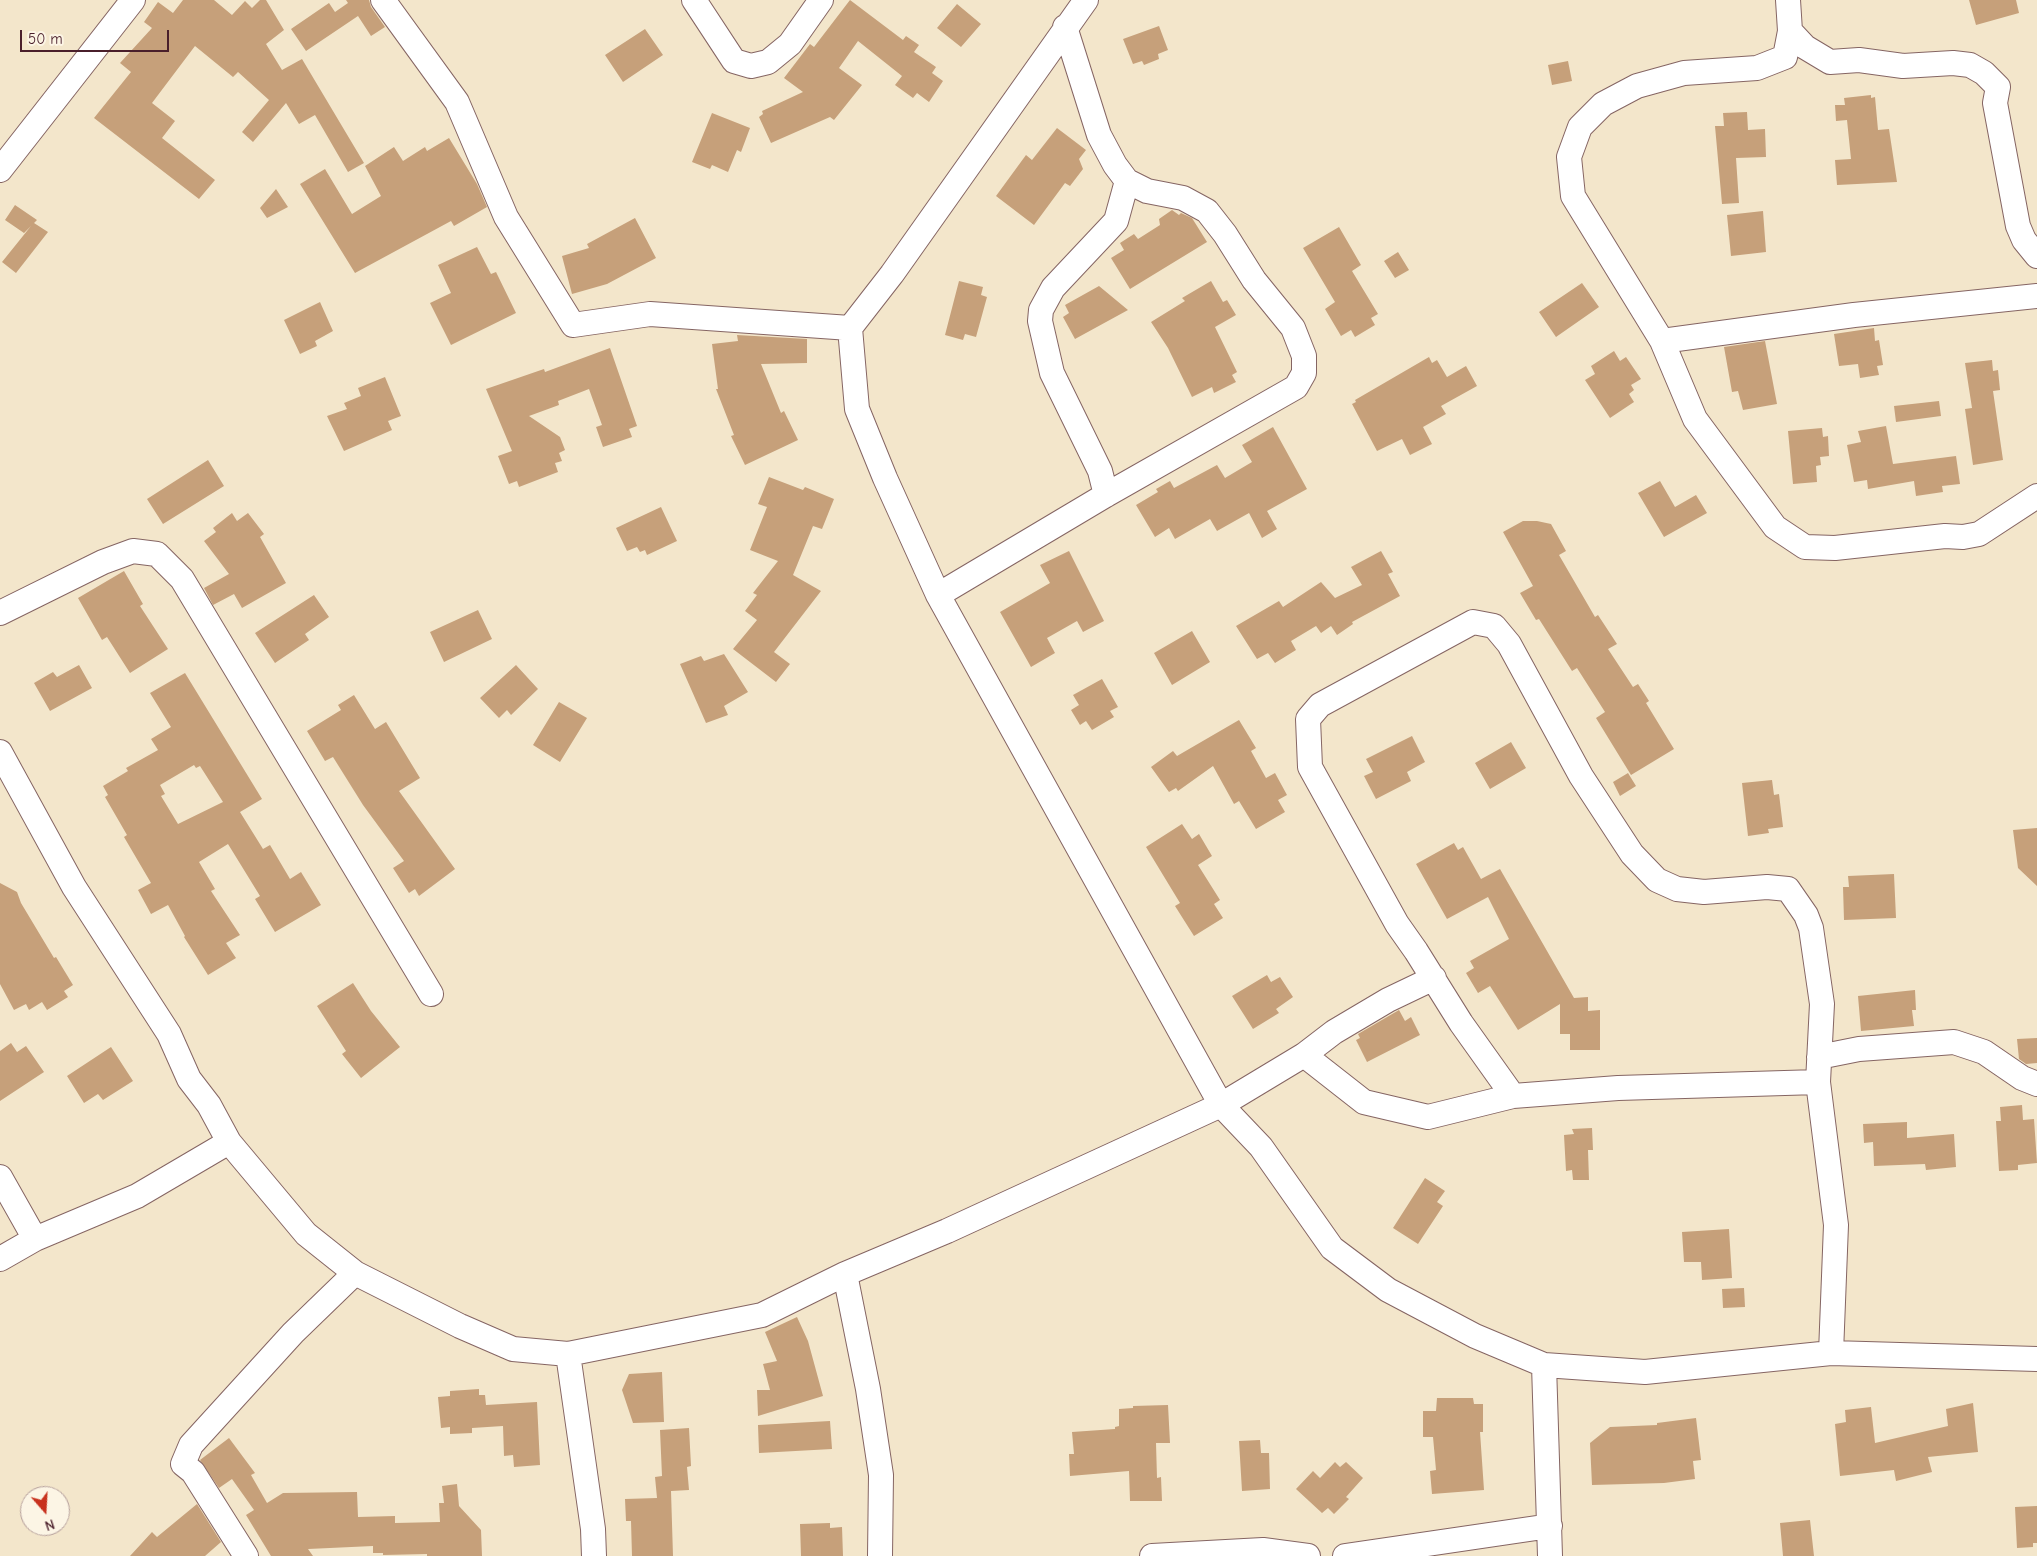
<!DOCTYPE html>
<style>
body{margin:0}
#map{position:relative;width:2037px;height:1556px;overflow:hidden;background:#f3e6cb;font-family:"Comic Neue",sans-serif}
canvas{display:block}
.north{position:absolute;left:20px;top:1486px;width:50px;height:50px;box-sizing:border-box;background:#fcf5e5;border:1px solid #b59f9b;border-radius:50%;rotate:161deg;font-size:14px;font-weight:700;line-height:20px;text-align:center;color:#4a1f2b}
.north::after{content:'';display:block;margin:auto;width:18px;height:22px;background:#c8321e;clip-path:polygon(50% 0,100% 100%,50% 72%,0 100%)}
.scale{position:absolute;left:20px;top:30px;width:149px;height:22px;box-sizing:border-box;border:2px solid #4a1f2b;border-top:0;padding-left:6px;font-size:15px;line-height:18px;white-space:nowrap;color:#4a1f2b;-webkit-text-stroke:4px #fcf5e5;paint-order:stroke}
</style>
<div id="map">
<canvas width="2037" height="1556"></canvas>
<div class="north">N</div>
<div class="scale">50 m</div>
</div>
<script>
const ctx = document.querySelector('canvas').getContext('2d');
ctx.lineJoin = 'round';
function paint(path, color) {
  ctx.fillStyle = color;
  ctx.fill(path, 'evenodd');
}
function shape(rows) {
  const path = new Path2D();
  for (const r of rows) {
    path.moveTo(r[0], r[1]);
    for (let i = 2; i < r.length; i += 2) path.lineTo(r[i], r[i + 1]);
  }
  return path;
}
function trace(path, color, width, dash) {
  ctx.strokeStyle = color;
  ctx.lineWidth = width;
  ctx.lineCap = dash ? 'butt' : 'round';
  ctx.setLineDash(dash || []);
  ctx.stroke(path);
}
paint(shape([
 [183,0,214,0,232,15,245,1,252,8,260,0,266,0,284,30,266,44,282,70,302,59,364,163,348,172,315,115,299,124,286,103,253,142,242,132,269,100,238,72,233,77,195,46,152,103,175,121,162,138,215,180,199,199,94,118,131,72,120,63,152,28,144,22,158,2,173,13],
 [346,0,369,0,371,7,385,27,371,36,358,16,306,51,291,29,329,3,335,12,348,3],
 [850,0,903,40,906,36,919,45,914,52,936,67,932,73,943,81,929,102,917,93,913,98,895,85,902,76,858,41,839,68,862,85,834,120,830,117,771,143,759,117,763,114,762,111,803,92,784,78,810,44,814,47],
 [1969,0,2016,0,2019,13,1976,25],
 [957,4,981,24,961,47,937,28],
 [1159,26,1168,50,1158,54,1159,59,1144,65,1142,61,1133,64,1123,39],
 [645,29,663,55,623,82,605,55],
 [1568,61,1572,81,1552,85,1548,65],
 [1871,95,1871,98,1875,97,1878,130,1889,129,1897,182,1837,185,1835,160,1851,159,1847,120,1836,121,1835,105,1845,105,1844,98],
 [1747,112,1748,130,1765,129,1766,157,1736,158,1739,203,1722,204,1715,126,1724,126,1723,113],
 [712,113,750,128,741,152,737,150,728,172,712,165,710,169,692,162],
 [1057,128,1086,150,1079,159,1083,169,1070,186,1065,183,1034,225,996,196,1026,155,1032,160],
 [449,138,477,184,487,207,454,226,451,221,355,273,300,184,325,169,352,214,381,196,365,166,394,147,403,161,425,147,427,151],
 [276,189,288,207,267,218,260,208],
 [15,205,37,220,34,223,48,232,16,273,2,262,31,226,24,233,5,220],
 [1172,210,1179,215,1181,213,1192,218,1207,242,1130,289,1111,258,1124,250,1120,243,1134,234,1138,239,1160,225,1159,219],
 [1763,211,1766,252,1731,256,1727,215],
 [635,218,656,258,607,284,572,294,562,256,589,248,587,244],
 [1339,227,1361,265,1352,271,1378,314,1371,318,1375,325,1355,337,1351,330,1341,336,1325,309,1335,302,1303,248],
 [477,247,491,274,496,272,516,313,451,345,430,303,451,293,438,265],
 [1398,252,1409,270,1395,278,1384,261],
 [959,281,983,287,981,295,987,297,976,337,965,334,963,340,945,335],
 [1211,281,1223,302,1227,300,1236,315,1215,327,1237,372,1232,375,1236,382,1214,393,1212,387,1192,397,1168,348,1151,322,1185,301,1182,298],
 [1582,283,1599,307,1556,337,1539,312],
 [1099,286,1128,310,1075,339,1063,317,1069,313,1065,305],
 [320,302,333,331,315,341,317,346,300,354,284,320],
 [1874,328,1875,341,1879,340,1883,365,1877,366,1879,375,1860,378,1858,364,1839,366,1834,334],
 [737,335,807,339,807,363,761,364,781,413,784,411,798,440,745,465,731,436,734,435,716,389,718,389,712,344,738,341],
 [1765,341,1777,404,1743,410,1738,391,1732,392,1724,347],
 [610,348,637,426,629,429,632,437,603,447,596,427,602,425,589,389,558,401,559,405,529,416,560,437,565,450,559,453,562,461,555,463,558,472,519,487,517,481,509,484,498,456,512,451,486,389,544,369,545,372],
 [1614,351,1620,361,1626,357,1641,379,1631,385,1634,390,1629,394,1634,402,1610,418,1585,380,1595,374,1591,366],
 [1429,357,1432,363,1437,360,1447,377,1466,366,1477,386,1441,406,1446,414,1423,427,1432,444,1410,455,1402,439,1377,451,1352,404,1356,402,1355,400],
 [1992,360,1993,371,1998,370,2000,390,1993,391,2003,460,1973,465,1965,409,1972,408,1965,363],
 [385,377,401,416,388,421,392,430,344,451,327,416,347,409,344,403,361,396,358,388],
 [1939,401,1941,416,1896,422,1894,406],
 [1886,426,1893,464,1956,456,1960,484,1942,486,1943,492,1916,496,1914,481,1868,489,1867,480,1854,482,1847,445,1861,442,1858,431],
 [1273,427,1307,489,1267,511,1277,529,1262,538,1249,513,1217,531,1210,519,1175,539,1169,528,1155,537,1136,505,1158,492,1156,489,1170,481,1174,488,1217,465,1225,478,1252,462,1242,445],
 [1822,428,1823,437,1828,436,1829,456,1820,457,1821,465,1816,466,1817,482,1793,484,1788,431],
 [208,460,224,486,163,524,147,499],
 [769,477,803,490,805,487,834,499,822,529,813,526,793,575,821,591,774,652,790,664,776,682,733,649,757,620,745,611,757,595,753,593,778,561,750,550,767,507,758,504],
 [1660,481,1675,507,1696,495,1707,513,1664,537,1638,493],
 [661,507,677,541,647,555,645,550,640,552,637,547,627,551,616,528],
 [232,513,237,521,248,513,264,534,260,537,286,583,242,608,234,594,213,605,204,588,229,574,204,541,216,532,213,528],
 [1523,521,1537,521,1551,524,1566,551,1559,555,1595,617,1598,615,1617,644,1608,649,1633,687,1638,684,1649,701,1646,703,1674,749,1631,775,1596,718,1605,712,1577,668,1572,671,1539,619,1536,620,1520,593,1533,586,1503,532],
 [1069,551,1104,621,1083,632,1077,621,1047,638,1055,653,1031,667,1000,612,1050,583,1040,565],
 [1381,551,1393,572,1388,574,1400,596,1352,622,1353,624,1337,635,1331,626,1321,633,1316,626,1291,641,1296,650,1275,663,1268,653,1257,659,1236,626,1279,601,1283,607,1321,582,1335,598,1362,585,1351,567],
 [124,571,143,604,140,606,168,649,130,673,107,637,102,640,78,598],
 [314,595,329,617,305,634,309,640,275,663,255,633],
 [478,610,492,639,444,662,430,632],
 [1192,631,1210,662,1172,685,1154,653],
 [724,654,748,692,724,706,728,715,706,723,680,664,701,656,704,661],
 [79,665,92,688,50,711,34,683,53,672,57,677],
 [516,665,538,689,511,715,507,710,499,718,480,698],
 [185,673,262,799,240,812,263,849,270,845,290,879,301,872,321,905,275,932,255,899,260,896,228,844,199,862,215,889,211,891,240,935,226,943,236,958,208,975,184,937,185,936,168,905,151,914,138,890,151,883,124,837,127,835,105,797,108,795,103,786,128,771,126,768,158,750,151,739,171,727,150,693],
 [194,765,196,768,200,766,223,802,178,824,161,796,165,794,160,785],
 [1102,679,1118,707,1110,711,1114,717,1092,730,1086,721,1080,725,1071,710,1079,705,1073,695],
 [354,695,375,729,386,722,420,778,399,791,455,869,419,896,415,889,409,893,393,868,404,861,363,805,333,757,325,761,307,731,341,710,338,705],
 [559,702,587,718,560,762,533,745],
 [1239,720,1256,748,1251,751,1266,778,1275,773,1287,795,1278,800,1285,812,1256,829,1239,801,1234,804,1213,766,1178,791,1176,788,1169,792,1151,767,1173,751,1177,756],
 [1412,736,1425,762,1407,772,1411,781,1376,799,1364,776,1373,772,1366,759],
 [1511,742,1526,768,1490,789,1475,763],
 [1628,773,1636,786,1620,796,1613,782],
 [1772,780,1774,795,1779,794,1783,827,1768,829,1769,833,1748,836,1742,783],
 [1182,824,1192,839,1199,834,1212,856,1198,865,1220,900,1214,904,1223,918,1194,936,1175,906,1180,903,1146,847],
 [2037,828,2037,886,2018,868,2013,830],
 [1454,843,1458,850,1463,847,1481,879,1500,869,1574,998,1588,997,1588,1011,1600,1010,1600,1050,1570,1050,1570,1034,1560,1034,1560,1004,1518,1030,1490,986,1478,993,1466,973,1474,968,1470,961,1509,939,1488,897,1447,919,1416,864],
 [1894,874,1896,918,1844,920,1843,887,1849,887,1848,876],
 [0,883,17,892,21,903,54,958,56,957,73,985,64,991,68,997,47,1010,42,1002,29,1010,26,1004,14,1010,0,984],
 [1267,975,1271,982,1280,977,1293,997,1276,1009,1279,1013,1253,1029,1232,996],
 [353,983,371,1011,400,1047,361,1078,342,1054,346,1051,317,1006],
 [1915,990,1916,1010,1912,1010,1914,1026,1861,1031,1858,996],
 [1399,1010,1405,1021,1411,1017,1420,1035,1367,1062,1356,1040,1360,1038,1358,1034],
 [2037,1038,2037,1063,2026,1064,2019,1059,2017,1039],
 [11,1043,17,1052,26,1046,44,1072,0,1101,0,1051],
 [111,1047,133,1081,103,1100,98,1094,84,1103,67,1076],
 [2022,1105,2023,1120,2034,1119,2037,1163,2018,1165,2018,1170,1999,1171,1996,1121,2001,1121,2000,1107],
 [1907,1122,1907,1138,1954,1134,1956,1167,1926,1170,1925,1164,1874,1166,1873,1142,1864,1143,1863,1124],
 [1592,1128,1593,1150,1588,1150,1589,1180,1573,1180,1572,1170,1566,1171,1564,1135,1574,1134,1572,1129],
 [1425,1178,1445,1191,1437,1202,1443,1206,1418,1244,1393,1228],
 [1729,1229,1732,1278,1702,1280,1701,1262,1684,1262,1682,1232],
 [1744,1288,1745,1307,1723,1308,1722,1289],
 [797,1317,808,1341,823,1396,758,1416,757,1390,770,1390,763,1364,777,1361,765,1332],
 [662,1372,664,1422,633,1423,622,1390,629,1374],
 [479,1389,479,1395,485,1395,486,1405,537,1402,540,1465,514,1467,513,1455,504,1456,503,1426,472,1428,472,1433,450,1434,450,1427,441,1428,438,1397,450,1396,450,1391],
 [1437,1398,1473,1398,1474,1404,1483,1404,1483,1432,1480,1432,1484,1490,1432,1494,1430,1471,1436,1470,1433,1437,1423,1437,1423,1411,1436,1411],
 [1973,1403,1978,1452,1928,1457,1932,1472,1896,1481,1894,1470,1840,1476,1835,1424,1846,1422,1845,1410,1871,1407,1875,1443,1948,1426,1946,1409],
 [1168,1405,1170,1443,1156,1443,1157,1478,1161,1477,1162,1501,1130,1501,1129,1471,1070,1476,1069,1454,1074,1454,1072,1432,1115,1429,1115,1427,1119,1426,1119,1409,1133,1408,1133,1406],
 [1696,1418,1701,1460,1693,1461,1695,1479,1664,1483,1592,1485,1590,1443,1610,1427,1657,1425,1657,1423],
 [830,1421,832,1449,759,1453,758,1425],
 [689,1428,691,1466,687,1467,689,1490,671,1491,673,1556,632,1556,631,1521,626,1521,625,1499,657,1498,655,1477,662,1476,660,1430],
 [229,1438,255,1473,251,1475,267,1503,283,1493,357,1492,358,1517,395,1516,395,1523,440,1522,439,1503,444,1503,442,1486,457,1484,459,1506,481,1530,482,1556,427,1556,427,1554,383,1555,383,1553,373,1553,373,1546,308,1549,313,1556,271,1556,246,1515,254,1510,232,1479,219,1488,200,1460],
 [1260,1440,1261,1453,1269,1453,1270,1489,1242,1491,1239,1441],
 [1335,1462,1340,1467,1346,1462,1363,1478,1346,1497,1349,1499,1334,1514,1328,1508,1322,1513,1296,1489,1313,1471,1320,1478],
 [197,1504,221,1542,205,1556,130,1556,152,1532,157,1537],
 [2037,1506,2037,1543,2033,1543,2033,1547,2017,1548,2015,1507],
 [1810,1520,1814,1556,1783,1556,1780,1523],
 [830,1523,830,1528,842,1527,843,1556,801,1556,800,1524]
]), '#c6a07a');
const minor = shape([
 [383,0,457,102,506,217,573,325,650,314,850,328],
 [694,0,734,61,751,66,768,62,790,44,821,0],
 [1086,0,892,274,850,328,857,409,885,478,938,595,1221,1105,1261,1147,1332,1248,1388,1290,1475,1336,1544,1365,1645,1372,1831,1353,2037,1359],
 [1788,0,1790,31,1805,47,1830,62,1859,60,1903,66,1953,63,1970,65,1984,73,1998,87,1995,103,2018,226,2024,240,2037,256],
 [1790,31,1785,57,1757,68,1684,73,1637,86,1603,104,1580,127,1569,157,1573,196,1662,341,1695,419,1775,527,1805,547,1835,548,1945,536,1963,537,1979,534,2037,496],
 [0,170,133,0],
 [1662,341,1854,315,2037,296],
 [1106,495,1100,471,1052,373,1040,321,1041,310,1053,288,1116,221,1127,181],
 [938,595,1106,495,1296,387,1304,373,1304,356,1293,328,1254,280,1225,234,1207,211,1183,198,1147,191,1127,181,1115,165,1099,135,1065,27],
 [0,613,103,562,133,551,157,554,182,579,431,994],
 [0,752,74,887,169,1034,189,1079,209,1105,229,1142,306,1234,355,1273,460,1326,513,1349,568,1354,762,1315,845,1274,947,1231,1221,1105,1304,1055,1334,1032,1388,1000,1434,978],
 [1304,1055,1364,1102,1428,1117,1513,1096,1618,1088,1818,1082],
 [1819,1057,1859,1049,1954,1042,1984,1052,2022,1078,2037,1084],
 [1513,1096,1461,1023,1416,951,1397,924,1310,767,1308,719,1320,705,1473,622,1494,626,1509,644,1581,776,1632,854,1657,880,1677,889,1704,892,1767,887,1788,889,1806,915,1811,928,1822,1004,1818,1082,1836,1225,1831,1353],
 [0,1177,35,1239],
 [0,1259,35,1239,137,1196,229,1142],
 [845,1274,868,1389,881,1475,880,1556],
 [568,1354,593,1529,594,1556],
 [1544,1365,1550,1556],
 [246,1556,193,1472,183,1464,191,1445,293,1333,355,1273],
 [1152,1556,1263,1550,1308,1556],
 [1345,1556,1550,1526]
]);
trace(minor, '#856563', 26);
trace(minor, '#fff', 24);
</script>
